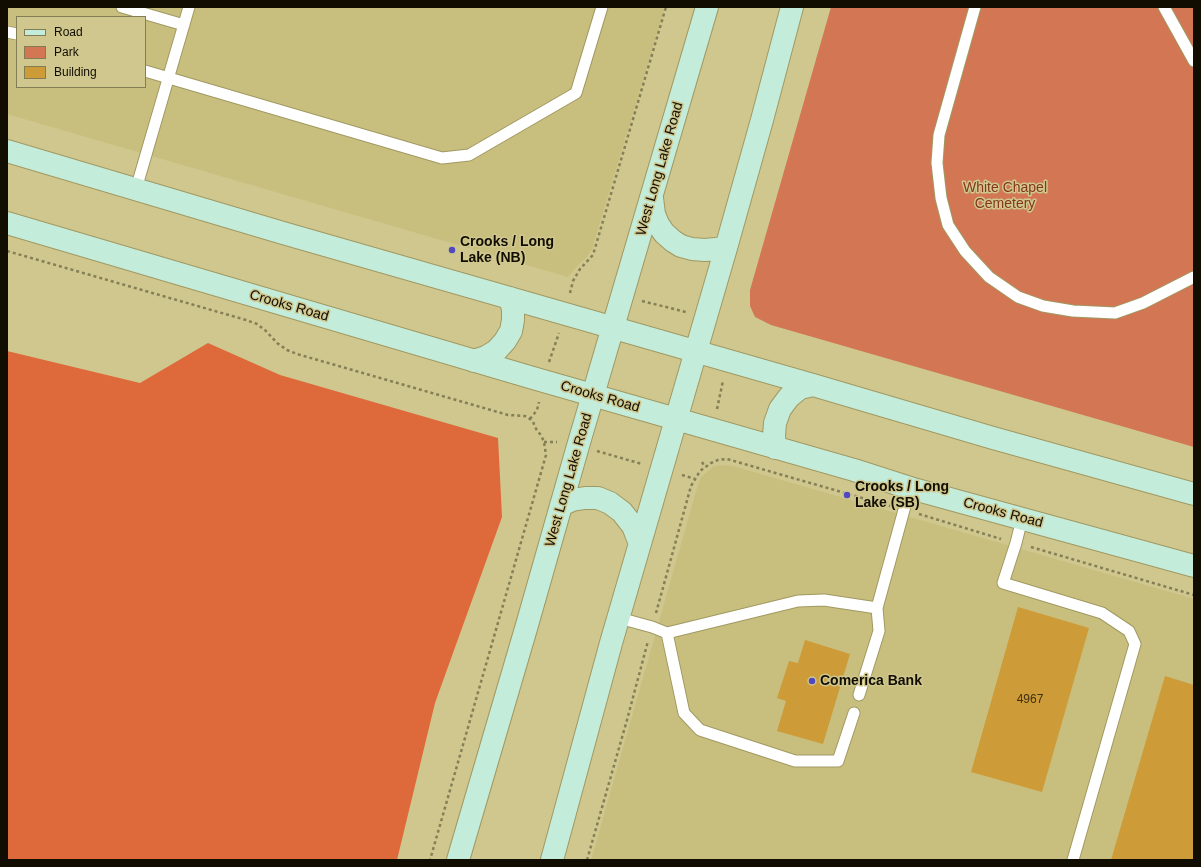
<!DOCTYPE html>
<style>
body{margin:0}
#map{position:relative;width:1201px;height:867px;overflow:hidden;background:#cfc78e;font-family:Helvetica,sans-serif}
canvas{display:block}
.frame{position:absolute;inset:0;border:8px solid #110d00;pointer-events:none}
.legend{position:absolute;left:16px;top:16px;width:130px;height:72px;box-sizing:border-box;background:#cfc78e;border:1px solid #837d55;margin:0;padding:5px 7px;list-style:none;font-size:12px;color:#110d00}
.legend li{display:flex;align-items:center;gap:8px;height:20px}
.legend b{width:20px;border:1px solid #837d55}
</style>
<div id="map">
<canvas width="1201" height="867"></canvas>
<div class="frame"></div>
<ul class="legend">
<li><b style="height:5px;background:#c4ecdb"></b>Road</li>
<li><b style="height:11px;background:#d37654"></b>Park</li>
<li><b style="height:11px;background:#cd9b38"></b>Building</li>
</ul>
</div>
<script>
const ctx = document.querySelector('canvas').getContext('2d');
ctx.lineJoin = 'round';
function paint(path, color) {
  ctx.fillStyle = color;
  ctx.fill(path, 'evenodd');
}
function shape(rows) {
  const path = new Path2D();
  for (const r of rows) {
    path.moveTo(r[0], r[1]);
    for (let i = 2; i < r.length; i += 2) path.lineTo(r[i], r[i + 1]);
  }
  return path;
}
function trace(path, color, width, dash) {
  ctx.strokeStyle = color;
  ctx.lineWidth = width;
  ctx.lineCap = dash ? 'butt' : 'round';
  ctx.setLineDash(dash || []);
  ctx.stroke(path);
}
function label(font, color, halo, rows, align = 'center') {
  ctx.font = font + ' Helvetica,sans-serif';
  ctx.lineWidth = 3;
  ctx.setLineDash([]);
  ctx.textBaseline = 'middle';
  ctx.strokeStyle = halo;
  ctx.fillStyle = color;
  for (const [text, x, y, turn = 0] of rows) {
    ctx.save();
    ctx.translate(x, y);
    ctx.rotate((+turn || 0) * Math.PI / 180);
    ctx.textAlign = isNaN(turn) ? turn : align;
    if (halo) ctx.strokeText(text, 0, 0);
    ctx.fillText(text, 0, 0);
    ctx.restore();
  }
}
paint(shape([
 [7,7,665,7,592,249,586,258,578,265,568,277,7,114],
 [17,17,145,17,145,87,17,87],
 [723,465,733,466,1194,599,1194,860,591,860,697,488,701,477,708,471,714,466]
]), '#c8bf7e');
paint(shape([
 [831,7,1194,7,1194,447,771,325,755,317,750,306,750,290]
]), '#d37654');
paint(shape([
 [208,343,280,375,498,438,502,517,435,703,397,860,7,860,7,351,140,383]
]), '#de693a');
paint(shape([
 [1018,607,1089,628,1042,792,971,772],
 [805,640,850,654,823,744,777,731,786,701,777,698,789,661,798,663],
 [1165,676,1194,685,1194,860,1111,860]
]), '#cd9b38');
const service = shape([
 [122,7,184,25],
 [975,7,939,135,937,163,941,198,948,225,965,251,989,277,1018,297,1043,306,1073,311,1115,313,1143,303,1194,277],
 [1164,7,1194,61],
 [7,32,17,34],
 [145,71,442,158,469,155,576,93,602,7],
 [136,189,189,7],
 [1022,519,1016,543,1003,583,1102,613,1129,631,1135,644,1073,860],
 [619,618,652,627,667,633,798,601,824,600,877,608],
 [667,633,684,713,700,730,795,761,838,761,854,713],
 [859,695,879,631,877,608,910,488]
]);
const secondary = shape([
 [7,151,283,233,813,385,993,438,1194,494],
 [652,198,654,214,658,224,664,233,673,241,681,246,692,249,705,250,726,248],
 [7,223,533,378,854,470,910,488,1194,566],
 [474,361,486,357,496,351,505,341,511,331,513,320,513,309,510,298],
 [775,448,774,436,775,423,780,409,789,397,800,388,813,385],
 [561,505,572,500,585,498,598,498,610,503,622,512,633,526,640,544],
 [458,860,527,625,578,446,707,7],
 [552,860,611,643,726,248,762,120,792,7]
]);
trace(service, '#a19962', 13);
trace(secondary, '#a19962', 24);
trace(shape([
 [7,251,246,320,257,324,266,331,277,343,287,350,297,354,508,415,525,416,530,419,533,422,537,431,541,435,544,442,546,455,430,860],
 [570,293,573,281,580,269,593,255,666,7],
 [642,301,686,312],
 [549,362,559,333],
 [717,409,723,381],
 [530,419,537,410,539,402],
 [544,442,557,442],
 [597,451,642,464],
 [702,462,705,467],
 [682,475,695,479],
 [919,514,1001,539],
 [1031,547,1194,595],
 [656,613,691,486,700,471,711,463,718,460,727,459,890,506],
 [587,860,627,720,648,641]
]), '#857f57', 2.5, [3, 3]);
trace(service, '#fff', 11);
trace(secondary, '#c4ecdb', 22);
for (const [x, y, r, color] of [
 [452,250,4,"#5147be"],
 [847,495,4,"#5147be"],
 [812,681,4,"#5147be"]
]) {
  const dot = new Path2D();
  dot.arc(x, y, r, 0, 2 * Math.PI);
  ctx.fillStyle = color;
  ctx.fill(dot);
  trace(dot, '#cfc78e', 1.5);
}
label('12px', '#40300e', null, [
 ["4967",1030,700]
]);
label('14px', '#110d00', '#cfc78e', [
 ["West Long Lake Road",660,169,-74],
 ["Crooks Road",289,306,16],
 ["Crooks Road",600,397,16],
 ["West Long Lake Road",569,480,-74],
 ["Crooks Road",1003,513,15]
]);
label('14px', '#833719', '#cfc78e', [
 ["White Chapel",1005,188],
 ["Cemetery",1005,204]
]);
label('bold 14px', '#110d00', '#cfc78e', [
 ["Crooks / Long",460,242],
 ["Lake (NB)",460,258],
 ["Crooks / Long",855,487],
 ["Lake (SB)",855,503],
 ["Comerica Bank",820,681]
], 'left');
</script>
